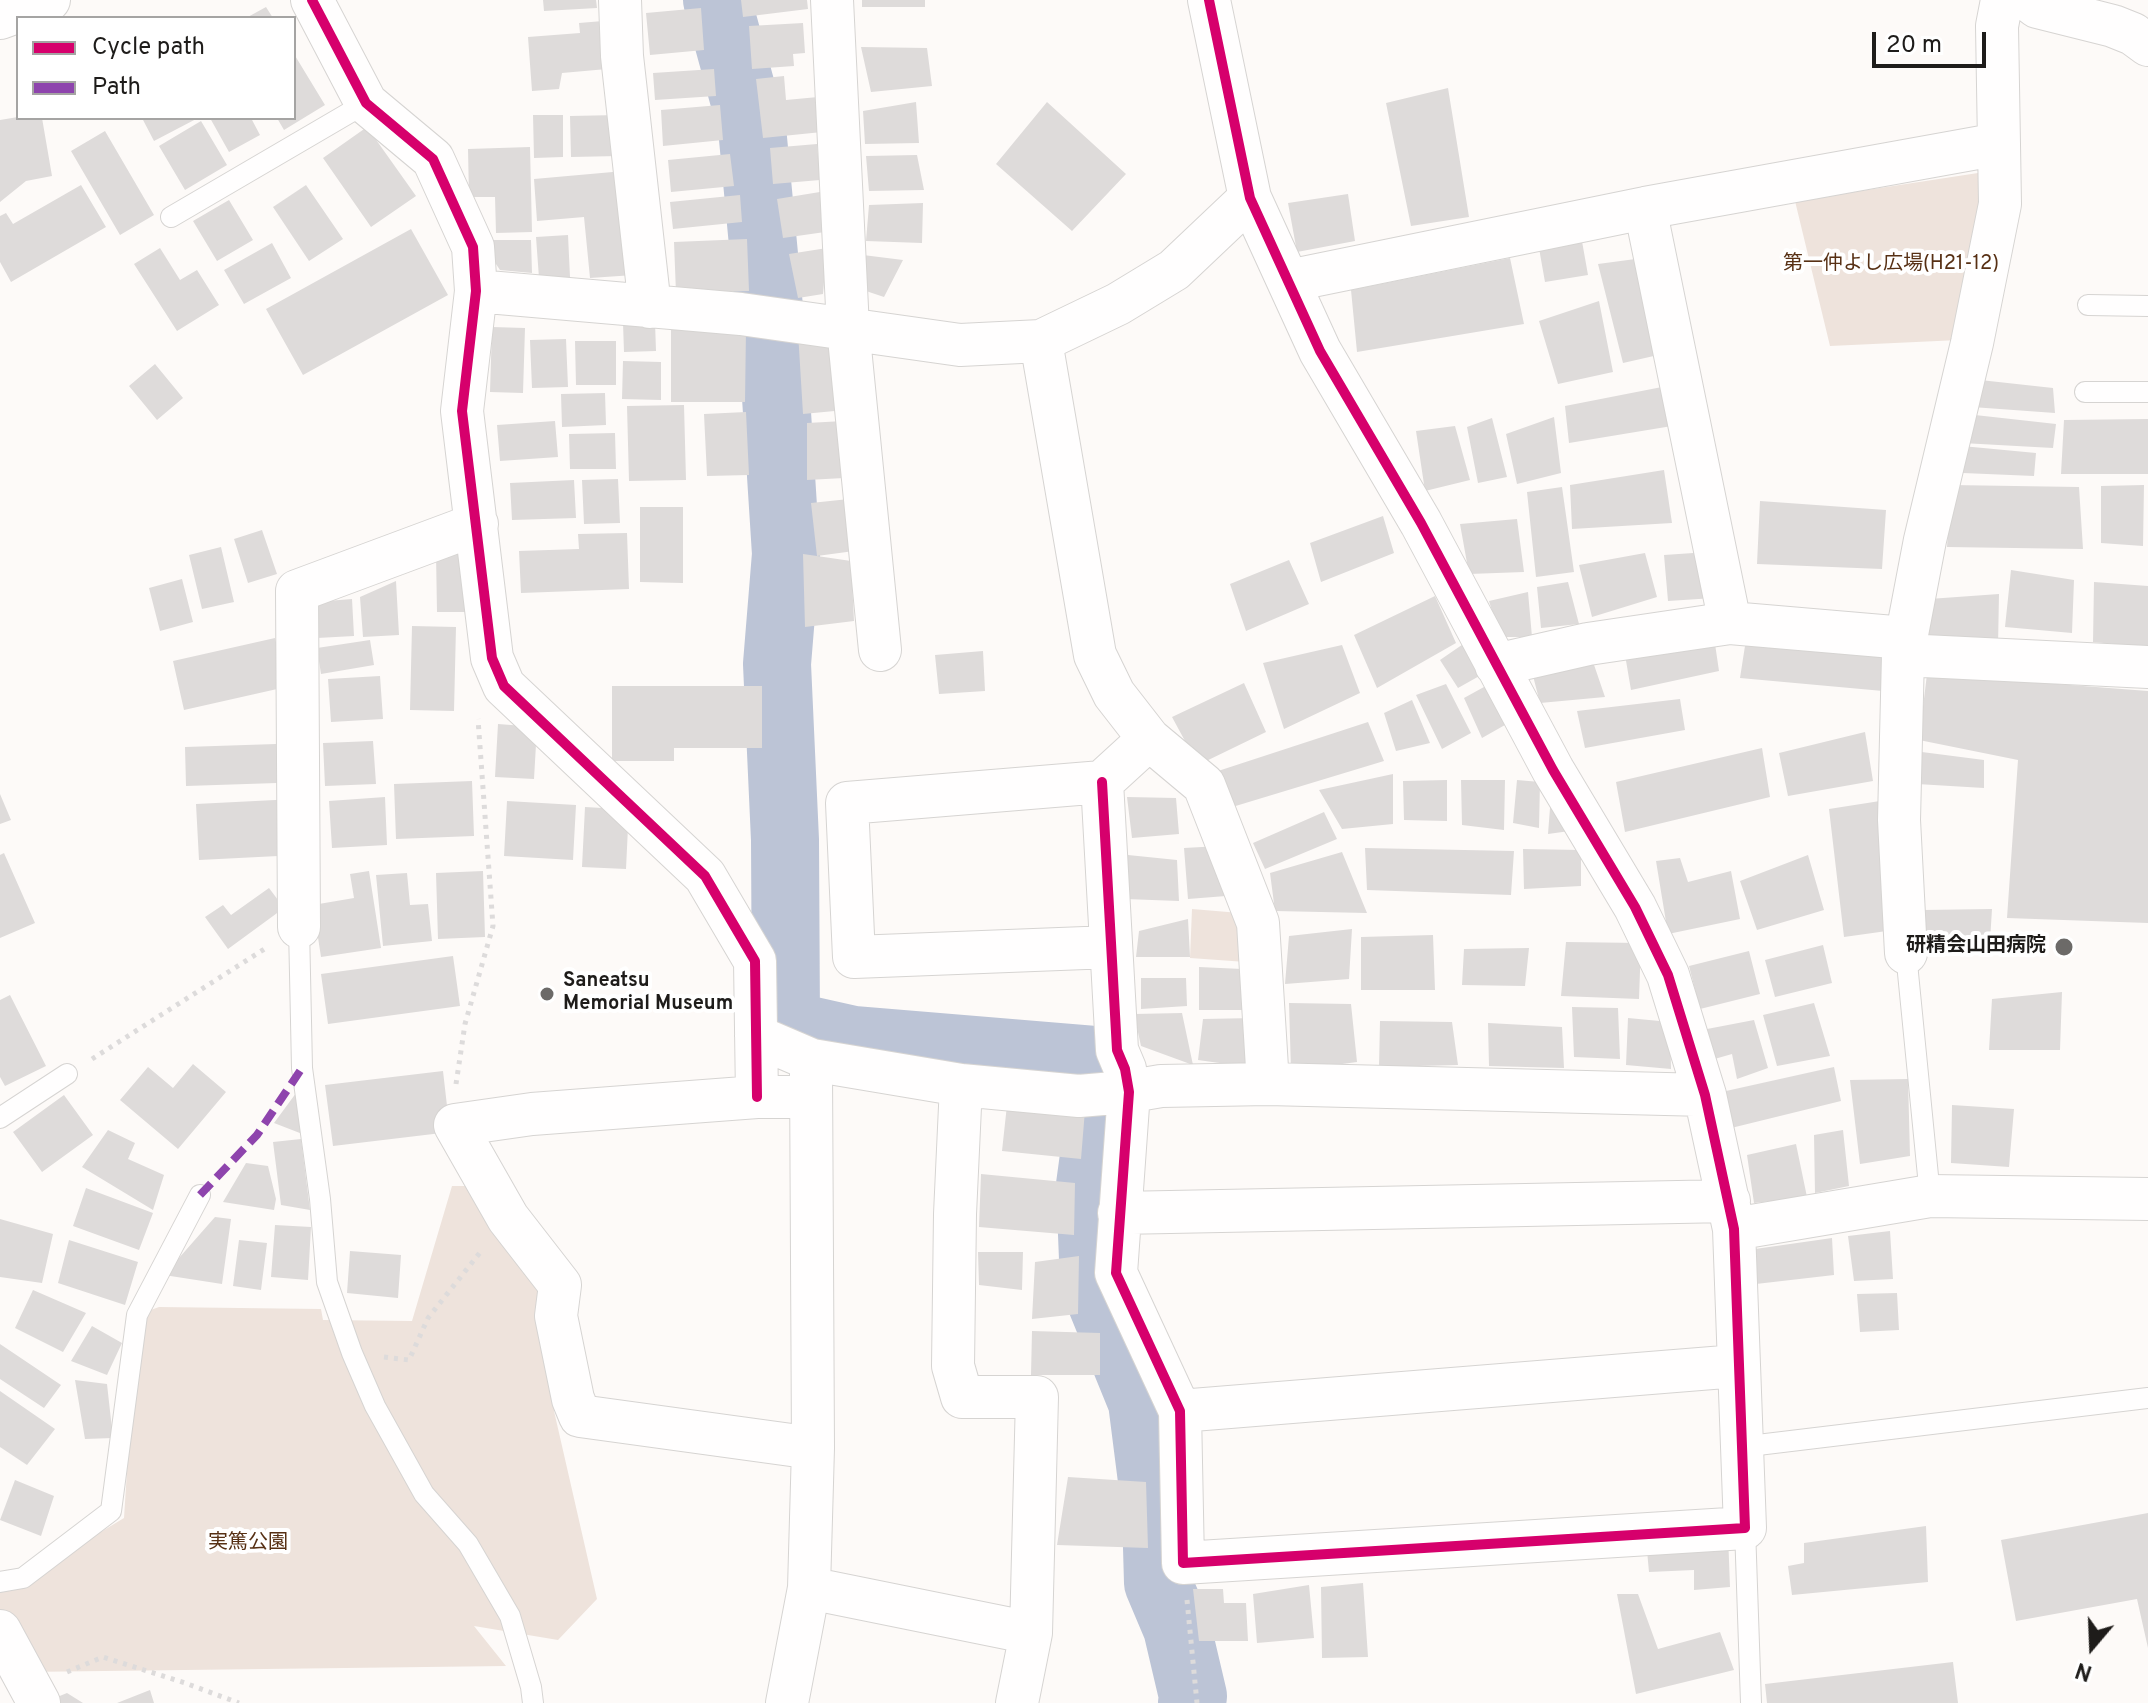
<!DOCTYPE html>
<meta charset="utf-8">
<style>
body{margin:0}
#map{position:relative;width:2148px;height:1703px;overflow:hidden;background:#fdfaf8;font-family:Overpass,sans-serif}
canvas{display:block}
.legend{position:absolute;left:16px;top:16px;width:280px;height:104px;box-sizing:border-box;background:#fff;border:2px solid #a5a4a3;margin:0;padding:10px 14px;list-style:none;font-size:24px;color:#1e1c1a}
.legend li{display:flex;align-items:center;gap:16px;height:40px}
.legend b{width:40px;border:2px solid #a5a4a3}
.north{position:absolute;left:2052px;top:1607px;width:80px;height:80px;-webkit-text-stroke:6px #fff;paint-order:stroke;rotate:199deg;font-size:22px;font-weight:700;line-height:32px;text-align:center;color:#1e1c1a}
.north::after{content:'';display:block;margin:auto;width:28px;height:36px;background:#1e1c1a;clip-path:polygon(50% 0,100% 100%,50% 72%,0 100%)}
.scale{position:absolute;left:1872px;top:32px;width:114px;height:36px;box-sizing:border-box;border:4px solid #1e1c1a;border-top:0;padding-left:10px;font-size:24px;line-height:28px;white-space:nowrap;color:#1e1c1a;-webkit-text-stroke:6px #fff;paint-order:stroke}
</style>
<div id="map">
<canvas width="2148" height="1703"></canvas>
<ul class="legend">
<li><b style="height:10px;background:#d6006c"></b>Cycle path</li>
<li><b style="height:10px;background:#8e44ad"></b>Path</li>
</ul>
<div class="north">N</div>
<div class="scale">20 m</div>
</div>
<script>
const ctx = document.querySelector('canvas').getContext('2d');
ctx.lineJoin = 'round';
function paint(path, color) {
  ctx.fillStyle = color;
  ctx.fill(path, 'evenodd');
}
function shape(rows) {
  const path = new Path2D();
  for (const r of rows) {
    path.moveTo(r[0], r[1]);
    for (let i = 2; i < r.length; i += 2) path.lineTo(r[i], r[i + 1]);
  }
  return path;
}
function trace(path, color, width, dash) {
  ctx.strokeStyle = color;
  ctx.lineWidth = width;
  ctx.lineCap = dash ? 'butt' : 'round';
  ctx.setLineDash(dash || []);
  ctx.stroke(path);
}
function label(font, color, halo, rows, align = 'center') {
  ctx.font = font + ' Overpass,"Noto Sans JP",sans-serif';
  ctx.lineWidth = 8;
  ctx.setLineDash([]);
  ctx.textBaseline = 'middle';
  ctx.strokeStyle = halo;
  ctx.fillStyle = color;
  for (const [text, x, y, turn = 0] of rows) {
    ctx.save();
    ctx.translate(x, y);
    ctx.rotate((+turn || 0) * Math.PI / 180);
    ctx.textAlign = isNaN(turn) ? turn : align;
    if (halo) ctx.strokeText(text, 0, 0);
    ctx.fillText(text, 0, 0);
    ctx.restore();
  }
}
paint(shape([
 [1991,171,1959,340,1830,346,1795,201],
 [1192,909,1240,913,1246,962,1190,958],
 [452,1186,472,1186,549,1287,554,1411,597,1599,558,1640,474,1626,506,1666,24,1672,0,1621,0,1593,124,1518,137,1315,159,1307,321,1309,323,1320,412,1321]
]), '#eee3dc');
trace(shape([
 [717,0,752,128,773,350,786,554,777,664,785,840,786,1025,853,1040,1094,1060,1106,1068,1090,1185,1094,1284,1142,1402,1156,1512,1158,1583,1177,1628,1193,1696,1192,1703]
]), '#bcc4d6', 68);
paint(shape([
 [543,0,596,0,597,8,544,11],
 [741,0,807,0,808,9,743,17],
 [862,0,925,0,925,7,862,7],
 [266,7,273,18,246,18],
 [701,8,704,50,650,55,646,13],
 [603,21,607,69,562,73,559,89,532,91,528,37,580,33,579,23],
 [803,23,805,53,793,54,794,66,752,69,749,26],
 [861,47,927,48,932,86,871,92],
 [294,54,325,105,284,130,277,118,294,118],
 [714,69,716,96,655,100,653,73],
 [784,76,786,100,818,97,822,132,763,138,756,79],
 [1448,88,1469,217,1411,226,1386,103],
 [916,102,919,143,865,144,863,111],
 [1047,102,1126,174,1072,231,996,164],
 [720,105,723,140,663,146,661,110],
 [533,115,563,115,563,157,534,158],
 [618,115,619,156,571,157,570,116],
 [18,117,42,118,52,176,26,181,0,202,0,120],
 [142,118,198,118,154,141],
 [210,118,251,118,260,135,229,152],
 [201,121,227,165,185,190,159,146],
 [367,127,416,196,371,227,323,158],
 [105,131,154,215,120,235,71,151],
 [817,144,820,180,773,184,770,148],
 [530,147,532,232,496,233,495,197,469,197,468,149],
 [730,154,734,186,671,192,668,160],
 [917,155,924,190,869,191,866,156],
 [624,171,634,275,590,278,584,217,537,221,534,179],
 [81,185,106,227,11,282,0,262,0,216,6,213,13,224],
 [306,185,343,239,309,261,273,207],
 [826,191,832,231,783,238,777,199],
 [1348,194,1355,241,1297,252,1288,203],
 [740,195,742,222,673,229,670,202],
 [229,200,253,240,217,261,193,221],
 [923,203,922,243,866,241,869,205],
 [411,229,448,295,303,375,266,309],
 [1580,230,1588,275,1545,282,1537,237],
 [568,235,570,277,539,278,536,237],
 [747,239,749,291,676,293,674,242],
 [492,240,531,240,532,273,500,270,494,261],
 [272,243,291,278,244,304,224,270],
 [160,248,180,280,197,270,219,305,177,331,134,264],
 [827,248,823,294,798,298,789,254],
 [863,255,903,260,884,297,860,289],
 [1510,258,1524,324,1357,352,1351,290],
 [1643,258,1667,353,1623,363,1598,264],
 [1599,301,1613,372,1558,384,1539,321],
 [655,322,656,351,624,352,623,323],
 [492,327,525,328,523,393,490,392],
 [671,328,746,329,745,402,671,402],
 [798,332,839,339,845,410,803,414],
 [566,339,568,387,532,388,530,340],
 [575,341,616,341,616,385,576,385],
 [623,361,661,362,661,400,622,399],
 [155,364,183,398,157,420,129,386],
 [1971,379,2053,388,2055,413,1972,407],
 [1662,387,1672,426,1569,443,1565,406],
 [605,393,606,425,562,427,561,394],
 [684,405,686,480,629,481,627,406],
 [746,412,749,475,707,476,704,414],
 [1966,414,2056,424,2053,448,1962,443],
 [1554,417,1561,473,1517,484,1506,434],
 [1492,418,1507,477,1478,483,1467,427],
 [2148,419,2148,474,2061,474,2064,420],
 [555,421,558,457,500,461,497,425],
 [844,421,844,478,807,480,807,423],
 [1455,426,1470,480,1425,491,1416,431],
 [615,433,616,469,570,469,569,434],
 [1962,446,2036,453,2034,476,1963,473],
 [1664,470,1672,523,1572,529,1570,485],
 [618,479,620,523,584,524,582,480],
 [574,480,576,518,512,520,510,483],
 [1951,485,2079,487,2083,549,1947,547],
 [2144,485,2143,546,2101,543,2101,486],
 [1562,487,1574,572,1536,577,1527,492],
 [849,499,854,551,817,556,851,561,854,621,805,627,803,554,817,556,811,503],
 [1760,501,1886,510,1882,569,1757,564],
 [640,507,683,507,683,583,640,582],
 [1383,516,1394,553,1321,582,1310,543],
 [1517,519,1524,572,1469,574,1460,524],
 [262,530,277,574,248,583,234,539],
 [627,533,629,589,521,593,519,551,579,549,578,534],
 [221,547,234,602,202,609,189,555],
 [469,552,470,612,437,612,436,553],
 [1708,552,1714,598,1668,601,1664,555],
 [1645,553,1657,597,1592,617,1579,565],
 [1289,560,1309,604,1246,631,1230,584],
 [2011,570,2074,580,2072,633,2005,627],
 [182,579,193,622,160,631,149,588],
 [396,581,399,635,363,637,360,597],
 [1568,582,1579,624,1541,628,1537,587],
 [2094,582,2148,586,2148,647,2093,642],
 [1528,592,1532,637,1500,637,1489,601],
 [1999,594,1998,646,1920,641,1929,599],
 [1435,596,1456,643,1377,688,1354,635],
 [352,599,354,636,317,638,315,602],
 [412,626,456,627,454,711,410,710],
 [1747,633,1887,645,1883,691,1740,678],
 [1714,637,1719,671,1631,690,1624,649],
 [275,638,286,687,184,710,173,661],
 [1472,638,1490,670,1458,688,1440,660],
 [370,640,374,665,321,674,317,648],
 [1342,645,1360,693,1284,729,1263,663],
 [983,651,985,691,939,694,935,655],
 [1591,656,1605,697,1540,703,1532,672],
 [1927,674,2148,691,2148,923,2007,918,2018,760,1919,740],
 [380,676,383,719,331,722,328,679],
 [1493,682,1512,721,1482,738,1464,698],
 [1244,683,1266,732,1198,765,1172,717],
 [1446,684,1471,733,1442,749,1416,695],
 [612,686,762,686,762,748,674,748,674,761,612,761],
 [1680,699,1685,730,1585,748,1577,711],
 [1412,700,1430,743,1396,751,1384,713],
 [1368,722,1384,761,1229,808,1215,772],
 [498,724,537,727,534,779,495,777],
 [1865,732,1873,781,1788,796,1779,753],
 [373,741,376,784,325,786,323,743],
 [276,744,277,783,186,786,185,747],
 [1762,748,1770,797,1625,832,1616,782],
 [1914,751,1984,760,1984,788,1917,784],
 [1393,774,1393,824,1342,829,1319,790],
 [1447,780,1447,821,1404,820,1403,781],
 [1461,780,1505,780,1504,830,1462,825],
 [1517,780,1540,782,1539,828,1513,823],
 [472,781,474,836,396,839,394,784],
 [1552,782,1584,829,1548,834],
 [0,794,11,820,0,824],
 [385,797,387,845,332,848,329,801],
 [1127,797,1176,798,1179,834,1132,838],
 [295,799,298,855,199,860,196,804],
 [507,801,576,805,573,860,504,856],
 [1880,801,1894,930,1844,937,1829,809],
 [585,807,602,808,628,827,626,869,582,867],
 [1324,812,1337,839,1265,869,1253,843],
 [1220,846,1226,896,1188,899,1184,848],
 [1365,848,1514,851,1511,895,1367,890],
 [1523,849,1581,850,1581,886,1524,889],
 [1342,852,1367,913,1275,911,1270,873],
 [4,853,35,923,0,938,0,855],
 [1128,855,1177,860,1179,901,1125,899],
 [1808,855,1824,910,1757,930,1740,881],
 [1680,858,1688,882,1731,871,1740,919,1668,934,1656,861],
 [369,871,381,948,321,957,313,905,354,898,350,874],
 [483,871,485,937,438,939,436,873],
 [407,873,410,905,428,904,432,941,383,946,376,875],
 [269,888,284,908,228,949,205,917,223,905,231,915],
 [1992,909,1990,941,1921,940,1923,910],
 [1188,919,1190,957,1136,957,1139,931],
 [1352,929,1349,979,1285,984,1289,936],
 [1433,935,1435,990,1361,990,1361,937],
 [1566,942,1641,943,1639,999,1561,996],
 [1823,945,1832,983,1775,997,1765,960],
 [1529,948,1525,986,1462,985,1464,949],
 [1749,951,1760,994,1700,1009,1689,966],
 [453,956,460,1006,328,1024,321,974],
 [1199,967,1242,969,1244,1010,1199,1010],
 [1141,978,1186,978,1187,1006,1141,1009],
 [2062,992,2060,1050,1989,1050,1992,999],
 [10,995,46,1066,5,1086,0,1077,0,1000],
 [1289,1003,1351,1004,1357,1062,1291,1071],
 [1814,1003,1830,1056,1777,1066,1763,1015],
 [1572,1007,1618,1008,1620,1059,1574,1057],
 [1182,1013,1193,1065,1141,1046,1134,1014],
 [1255,1018,1255,1068,1198,1060,1203,1019],
 [1628,1018,1670,1022,1671,1069,1626,1065],
 [1754,1020,1768,1068,1737,1079,1732,1054,1711,1060,1707,1029],
 [1380,1021,1452,1022,1458,1065,1379,1067],
 [1488,1023,1562,1027,1564,1068,1489,1066],
 [193,1064,226,1092,178,1149,120,1100,148,1067,173,1088],
 [1834,1067,1841,1101,1723,1130,1717,1093],
 [443,1071,450,1132,333,1146,325,1085],
 [1908,1079,1910,1156,1860,1164,1850,1080],
 [302,1085,305,1135,274,1123],
 [64,1095,93,1135,42,1172,13,1132],
 [1007,1105,1085,1110,1081,1159,1002,1151],
 [1952,1105,2014,1109,2009,1167,1951,1163],
 [108,1130,135,1143,128,1159,164,1175,153,1210,82,1167],
 [1843,1130,1849,1186,1815,1193,1814,1135],
 [301,1139,310,1210,281,1205,273,1142],
 [1796,1144,1807,1197,1754,1203,1747,1155],
 [246,1163,268,1166,276,1199,274,1210,223,1202],
 [981,1174,1075,1183,1074,1235,979,1227],
 [86,1188,153,1213,139,1250,73,1226],
 [215,1217,231,1219,222,1284,164,1275],
 [0,1219,53,1234,42,1283,0,1277],
 [275,1225,311,1227,308,1280,271,1277],
 [1890,1231,1893,1279,1854,1281,1848,1236],
 [1832,1238,1834,1275,1756,1284,1755,1249],
 [69,1240,138,1262,125,1305,58,1283],
 [239,1240,267,1243,261,1290,233,1286],
 [350,1251,401,1255,398,1298,347,1293],
 [978,1252,1023,1252,1022,1290,979,1285],
 [1079,1256,1078,1314,1032,1319,1035,1262],
 [33,1290,86,1313,63,1352,15,1328],
 [1897,1293,1899,1330,1860,1332,1857,1294],
 [92,1326,122,1343,107,1375,71,1361],
 [1032,1331,1100,1333,1100,1375,1031,1375],
 [0,1344,61,1385,44,1408,0,1379],
 [75,1380,107,1384,113,1438,85,1439],
 [0,1391,55,1429,27,1465,0,1447],
 [1068,1477,1146,1482,1148,1548,1057,1545],
 [15,1480,54,1496,41,1536,0,1520],
 [2148,1513,2148,1648,2137,1599,2016,1621,2001,1540],
 [1926,1526,1928,1582,1792,1595,1788,1566,1804,1563,1804,1543],
 [1728,1534,1730,1587,1694,1590,1694,1570,1649,1572,1646,1540],
 [1363,1583,1368,1657,1322,1658,1321,1587],
 [1309,1585,1314,1638,1257,1643,1253,1594],
 [1193,1589,1223,1589,1224,1603,1246,1603,1248,1641,1199,1641],
 [1617,1594,1638,1594,1658,1649,1720,1632,1734,1670,1636,1694],
 [1953,1662,1958,1703,1767,1703,1765,1684],
 [150,1690,154,1703,117,1703],
 [67,1693,83,1703,51,1703,50,1700]
]), '#dedbda');
const service = shape([
 [171,217,366,103],
 [2088,305,2148,306],
 [2085,392,2148,392],
 [299,927,302,1068,320,1199,327,1282,352,1353,375,1406,424,1494,468,1544,510,1616,531,1687,533,1703],
 [1906,953,1930,1196],
 [0,1118,67,1074],
 [1741,1447,2148,1398],
 [1745,1528,1751,1703],
 [0,1582,23,1578,111,1511,137,1315,200,1195]
]);
const minor = shape([
 [312,0,366,103,433,159,473,247,476,291,462,411,492,658,504,686,705,876,755,961,757,1097],
 [620,0,622,56,650,307],
 [832,0,848,328,880,650],
 [2028,0,2037,7,2113,26,2133,34,2148,45],
 [0,18,49,0],
 [1645,208,1730,623],
 [1288,281,1645,208,1999,144],
 [476,291,741,314,960,345,1041,341,1118,304,1174,270,1250,198],
 [1041,341,1095,655,1114,694,1149,739,1204,785,1258,923,1268,1084],
 [1903,655,2148,667],
 [1496,665,1588,644,1730,623,1905,638],
 [1102,782,1117,1050,1125,1069,1129,1092,1116,1273,1180,1411,1183,1563,1745,1528,1734,1229,1705,1095,1668,975,1635,907,1553,770,1421,523,1320,351,1250,198,1209,0],
 [299,927,297,591,477,524],
 [1111,947,854,957,847,803,1102,782,1149,739],
 [1906,953,1899,820,1903,655,1925,540,1972,343,2000,204,1997,26,2002,0],
 [756,1036,812,1060,961,1085,1079,1096,1126,1092,1161,1086,1268,1084,1705,1095],
 [961,1085,955,1214,953,1366,962,1397,1037,1397,1031,1633,1017,1703],
 [809,1097,757,1097,532,1114,455,1125,508,1218,560,1285,556,1316,573,1399,580,1416,813,1448],
 [1119,1213,1729,1201],
 [1734,1229,1930,1196,2148,1199],
 [1180,1411,1737,1366],
 [809,1588,1031,1633],
 [0,1631,39,1703],
 [787,1703,809,1588,813,1448,811,1070]
]);
trace(service, '#d6d4d2', 22);
trace(minor, '#d6d4d2', 44);
trace(shape([
 [92,1059,266,948],
 [456,1084,465,1024,493,926,478,719],
 [384,1357,409,1360,428,1318,482,1250],
 [1187,1600,1197,1703],
 [67,1672,103,1657,185,1683,239,1703]
]), '#dddbdb', 5, [4, 6]);
trace(service, '#fffefe', 20);
trace(minor, '#fffefe', 42);
trace(shape([
 [200,1195,257,1135,302,1068]
]), '#8e44ad', 8, [16, 8]);
trace(shape([
 [312,0,366,103,433,159,473,247,476,291,462,411,492,658,504,686,705,876,755,961,757,1097],
 [1102,782,1117,1050,1125,1069,1129,1092,1116,1273,1180,1411,1183,1563,1745,1528,1734,1229,1705,1095,1668,975,1635,907,1553,770,1421,523,1320,351,1250,198,1209,0]
]), '#d6006c', 10);
for (const [x, y, r, color] of [
 [2064,947,10,"#6c6a68"],
 [547,994,8,"#6c6a68"]
]) {
  const dot = new Path2D();
  dot.arc(x, y, r, 0, 2 * Math.PI);
  ctx.fillStyle = color;
  ctx.fill(dot);
  trace(dot, '#fff', 3);
}
label('20px', '#573014', '#fff', [
 ["第一仲よし広場(H21-12)",1891,265],
 ["実篤公園",248,1544]
]);
label('bold 20px', '#1e1c1a', '#fff', [
 ["研精会山田病院",2046,947],
 ["Saneatsu",563,982,"left"],
 ["Memorial Museum",563,1005,"left"]
], 'right');
</script>
